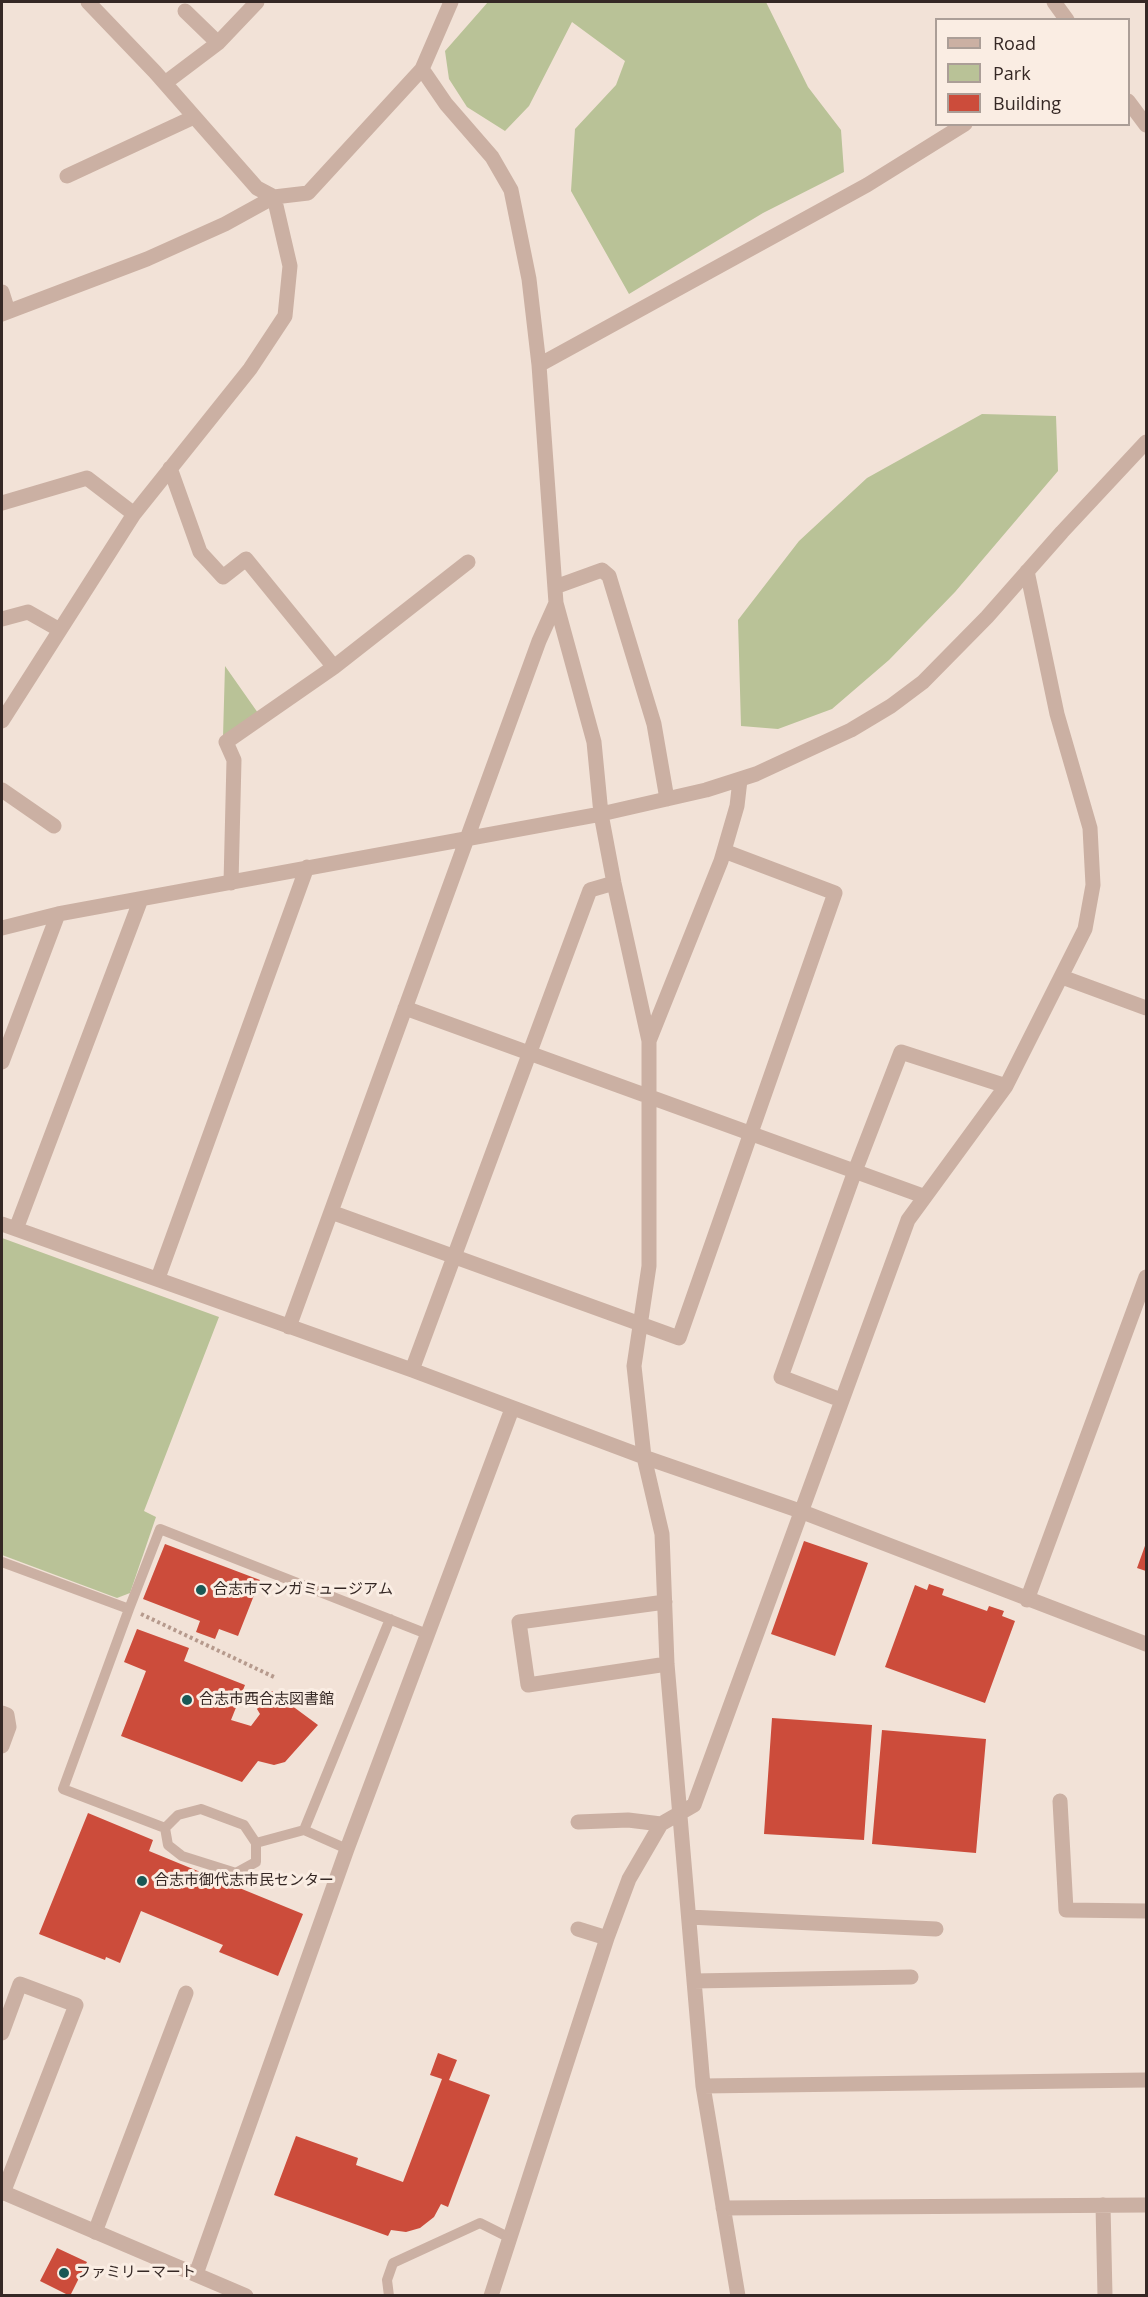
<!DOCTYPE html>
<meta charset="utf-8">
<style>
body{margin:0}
#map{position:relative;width:1148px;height:2297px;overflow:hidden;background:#f2e2d7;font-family:"Open Sans",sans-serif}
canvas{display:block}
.frame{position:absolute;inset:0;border:3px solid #352825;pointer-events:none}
.legend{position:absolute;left:935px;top:18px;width:195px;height:108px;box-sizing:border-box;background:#faede3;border:2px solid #ab9e97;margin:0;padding:8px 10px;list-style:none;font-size:18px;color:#352825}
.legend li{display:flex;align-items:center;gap:12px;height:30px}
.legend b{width:30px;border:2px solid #ab9e97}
</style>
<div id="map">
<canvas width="1148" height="2297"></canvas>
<div class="frame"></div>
<ul class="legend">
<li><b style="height:8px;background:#cbb0a3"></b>Road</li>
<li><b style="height:16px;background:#b9c297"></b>Park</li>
<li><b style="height:16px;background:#cc4c3b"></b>Building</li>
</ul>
</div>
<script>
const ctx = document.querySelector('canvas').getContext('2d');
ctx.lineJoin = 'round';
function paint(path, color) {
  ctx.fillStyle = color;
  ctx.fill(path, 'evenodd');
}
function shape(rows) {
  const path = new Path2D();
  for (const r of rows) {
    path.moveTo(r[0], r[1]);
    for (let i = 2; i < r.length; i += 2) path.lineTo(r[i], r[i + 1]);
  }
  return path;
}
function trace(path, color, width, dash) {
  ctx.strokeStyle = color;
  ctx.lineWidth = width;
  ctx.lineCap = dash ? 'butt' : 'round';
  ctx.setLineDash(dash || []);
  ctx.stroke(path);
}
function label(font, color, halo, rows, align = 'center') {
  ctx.font = font + ' "Open Sans","Noto Sans JP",sans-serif';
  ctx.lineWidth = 6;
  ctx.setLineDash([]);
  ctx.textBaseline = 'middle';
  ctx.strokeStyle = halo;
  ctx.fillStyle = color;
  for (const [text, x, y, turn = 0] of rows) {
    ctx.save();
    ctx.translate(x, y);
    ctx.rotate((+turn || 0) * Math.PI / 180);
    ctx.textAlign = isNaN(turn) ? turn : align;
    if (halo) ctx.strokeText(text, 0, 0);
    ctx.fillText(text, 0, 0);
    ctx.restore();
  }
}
paint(shape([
 [488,2,766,2,808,87,841,130,844,172,763,213,629,294,571,191,575,129,616,85,625,61,572,22,529,106,505,131,467,107,449,79,445,51],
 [982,414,1056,416,1058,471,955,592,889,660,832,709,778,729,741,726,738,620,799,541,867,478],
 [225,666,258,713,223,737],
 [2,1238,219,1317,144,1511,156,1517,130,1593,117,1598,2,1555]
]), '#b9c297');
paint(shape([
 [804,1541,868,1563,835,1656,771,1634],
 [1146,1543,1146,1571,1137,1568],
 [165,1544,260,1580,238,1636,219,1629,215,1639,196,1632,200,1621,143,1599],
 [929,1584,944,1589,942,1595,987,1611,989,1606,1004,1611,1002,1616,1015,1621,985,1703,885,1667,915,1585,927,1590],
 [137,1629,189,1648,184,1661,245,1685,231,1720,251,1726,260,1714,257,1709,272,1691,318,1725,285,1762,274,1765,258,1761,242,1782,121,1736,146,1671,124,1662],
 [772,1718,872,1725,864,1840,764,1834],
 [882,1730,986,1739,976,1853,872,1844],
 [88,1813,153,1840,149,1851,303,1914,278,1976,219,1952,223,1945,141,1911,120,1963,106,1957,105,1960,39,1934],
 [438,2053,457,2060,449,2080,490,2095,448,2207,441,2204,434,2217,420,2228,406,2232,391,2230,388,2236,274,2195,296,2136,358,2158,356,2165,403,2182,442,2079,430,2075],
 [57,2248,87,2262,70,2296,40,2281]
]), '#cc4c3b');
trace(shape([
 [141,1614,274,1677]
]), '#b69a8d', 4, [3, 3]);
trace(shape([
 [2,1562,129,1609,63,1789,165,1828],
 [129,1609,160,1529,427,1634],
 [201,1809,244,1825,256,1843,256,1862,236,1873,182,1856,168,1845,165,1828,178,1815,201,1809],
 [304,1830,390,1619],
 [256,1843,304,1830,347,1849],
 [389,2296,387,2280,393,2263,480,2223,510,2238]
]), '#cbb0a3', 10);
trace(shape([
 [88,2,155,72,257,188,274,197],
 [1054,2,1067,20],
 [185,11,218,43],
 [422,69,446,104,492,157,511,190,529,279,539,365,556,603,594,742,601,814,614,883,649,1041,649,1266,634,1366,644,1457,662,1534,667,1664,703,2086,738,2296],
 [165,83,218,43,257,2],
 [1128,101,1146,125],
 [67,176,194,117],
 [2,292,8,311],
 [2,314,147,259,225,224,274,197,308,193,422,69,451,2],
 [539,365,867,185,965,124],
 [170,468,200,552,223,577,246,559,334,667],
 [2,503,87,478,134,514],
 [555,587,602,570,609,576,654,724,667,799],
 [2,619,28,612,58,629],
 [2,721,134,514,250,369,285,316,290,266,274,197],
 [2,790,54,826],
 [231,883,234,760,226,742,334,667,468,562],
 [2,928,58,914,601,814,706,790,756,774,851,730,891,706,923,682,987,617,1062,532,1146,442],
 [1062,977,1146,1008],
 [405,1008,923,1196],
 [649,1041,721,861,737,806,740,780],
 [2,1062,58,914],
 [331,1212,679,1338,835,893,724,851],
 [2,1224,412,1370,644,1457,800,1511,1146,1644],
 [16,1229,141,899],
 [158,1278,307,867],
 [289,1327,539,641,556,603],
 [412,1370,590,890,614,883],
 [841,1400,781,1377,855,1171,901,1052,1006,1086],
 [1027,1600,1146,1277],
 [665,1602,519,1622,528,1685,667,1664],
 [2,1713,7,1715,9,1727,2,1746],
 [1060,1801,1066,1910,1146,1911],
 [578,1822,628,1820,661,1824],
 [689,1917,936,1929],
 [578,1929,607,1938],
 [694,1981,911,1977],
 [2,2033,20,1984,76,2005,3,2193],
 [703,2086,1146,2080],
 [1103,2205,1105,2296],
 [723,2208,1146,2205],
 [95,2232,186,1993],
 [196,2274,347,1849,512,1409],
 [491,2296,607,1938,629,1879,661,1824,694,1805,908,1220,1006,1086,1085,929,1093,885,1090,828,1057,714,1027,571]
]), '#cbb0a3', 15);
trace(shape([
 [2,2192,246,2296]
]), '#cbb0a3', 15);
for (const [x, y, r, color] of [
 [201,1590,6,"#195855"],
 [187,1700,6,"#195855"],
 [142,1881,6,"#195855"],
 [64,2273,6,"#195855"]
]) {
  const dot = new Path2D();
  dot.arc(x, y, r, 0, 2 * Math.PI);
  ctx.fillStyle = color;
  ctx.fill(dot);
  trace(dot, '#faede3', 2);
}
label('15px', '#352825', '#faede3', [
 ["合志市マンガミュージアム",213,1590],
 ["合志市西合志図書館",199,1700],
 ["合志市御代志市民センター",154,1881],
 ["ファミリーマート",76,2273]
], 'left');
</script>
